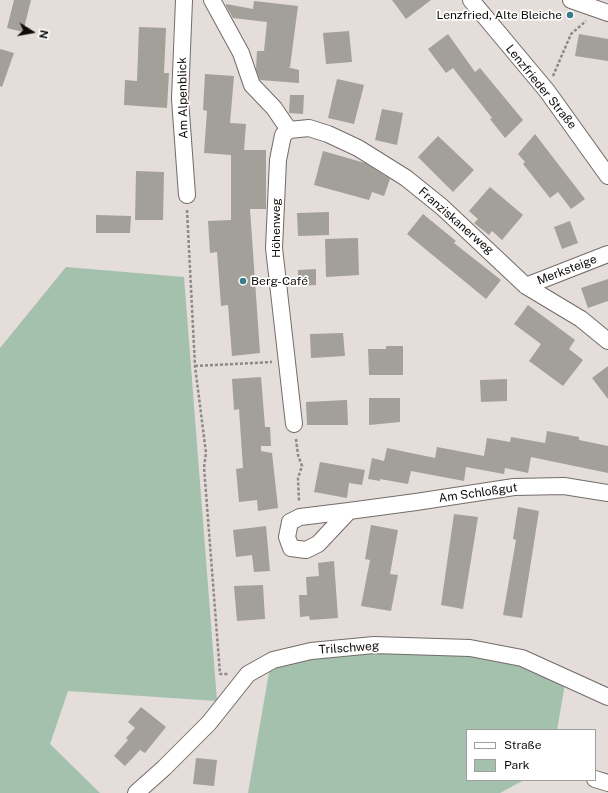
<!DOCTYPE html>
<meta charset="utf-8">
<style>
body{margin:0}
#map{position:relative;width:608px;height:793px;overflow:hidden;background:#e4ddd9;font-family:"Public Sans",sans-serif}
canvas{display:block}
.legend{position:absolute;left:466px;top:729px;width:130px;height:52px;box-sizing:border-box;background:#fff;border:1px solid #9f9e9d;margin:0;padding:5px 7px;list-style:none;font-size:12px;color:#0f0c0b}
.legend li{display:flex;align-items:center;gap:8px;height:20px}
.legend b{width:20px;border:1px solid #9f9e9d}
.north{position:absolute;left:12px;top:12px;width:40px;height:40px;-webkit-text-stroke:3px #fff;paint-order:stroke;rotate:101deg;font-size:11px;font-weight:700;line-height:16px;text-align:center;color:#0f0c0b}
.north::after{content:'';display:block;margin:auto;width:14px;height:18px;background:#0f0c0b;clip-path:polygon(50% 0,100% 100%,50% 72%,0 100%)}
</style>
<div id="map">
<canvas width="608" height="793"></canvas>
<ul class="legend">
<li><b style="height:5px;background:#fff"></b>Straße</li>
<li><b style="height:11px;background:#a3c1ad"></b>Park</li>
</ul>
<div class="north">N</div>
</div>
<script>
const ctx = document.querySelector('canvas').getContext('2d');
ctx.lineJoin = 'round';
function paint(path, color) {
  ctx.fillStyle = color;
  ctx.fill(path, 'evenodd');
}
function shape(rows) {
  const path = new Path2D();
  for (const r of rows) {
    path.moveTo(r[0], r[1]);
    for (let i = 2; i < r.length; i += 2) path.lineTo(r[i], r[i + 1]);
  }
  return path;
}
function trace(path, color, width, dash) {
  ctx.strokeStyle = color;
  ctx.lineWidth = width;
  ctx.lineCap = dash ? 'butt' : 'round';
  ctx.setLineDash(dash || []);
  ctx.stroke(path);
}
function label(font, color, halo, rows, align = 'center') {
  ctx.font = font + ' "Public Sans",sans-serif';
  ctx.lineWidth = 3.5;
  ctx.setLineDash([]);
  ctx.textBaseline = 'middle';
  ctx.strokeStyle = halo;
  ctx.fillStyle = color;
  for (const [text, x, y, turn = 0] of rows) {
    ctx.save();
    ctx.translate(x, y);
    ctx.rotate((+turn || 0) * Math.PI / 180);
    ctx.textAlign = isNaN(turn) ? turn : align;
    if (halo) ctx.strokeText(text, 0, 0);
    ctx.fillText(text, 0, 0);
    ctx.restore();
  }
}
paint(shape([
 [66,267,184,277,217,701,68,691,50,744,100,793,0,793,0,348],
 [375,649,469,653,520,664,565,684,557,730,467,730,467,780,524,780,500,793,248,793,270,667,309,656]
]), '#a3c1ad');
paint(shape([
 [14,0,31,0,23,32,7,28],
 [392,0,431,0,406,19],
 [254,1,298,6,290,67,287,67,299,70,299,83,260,80,256,69,257,51,264,51,267,22,233,18,226,6,226,4,253,9],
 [139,27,166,28,164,73,169,73,167,108,124,105,125,80,137,81],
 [349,31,352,62,326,64,323,33],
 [448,34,475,72,480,68,523,120,505,138,490,119,492,118,453,68,446,73,428,49],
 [579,34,608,39,608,61,575,56],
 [0,49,14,53,2,87,0,86],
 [205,74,234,76,230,123,246,124,244,150,266,150,266,209,250,209,260,353,232,356,228,305,221,306,217,252,210,253,208,221,231,220,231,155,204,153,207,111,203,110],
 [337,79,364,85,354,124,328,118],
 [290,95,304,95,303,114,289,113],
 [382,109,403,113,397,145,375,140],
 [535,134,585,199,571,209,558,192,550,198,523,164,525,162,518,154],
 [438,136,474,170,453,192,418,157],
 [323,151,365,163,390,179,384,196,372,192,369,200,314,185],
 [136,171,164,172,163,220,135,220],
 [490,187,523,215,502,240,492,231,489,235,474,223,478,219,469,211],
 [329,212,329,235,298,236,297,213],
 [423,214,456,241,454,243,501,280,486,299,407,234],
 [96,215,131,216,130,233,96,233],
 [570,221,578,243,562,249,554,227],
 [358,238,359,275,326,277,325,239],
 [316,269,316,285,298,286,298,270],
 [608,279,608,301,588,308,581,288],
 [528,305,575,340,569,349,583,360,563,386,529,361,541,344,514,324],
 [343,333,345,356,311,358,310,334],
 [386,346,403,346,403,375,369,375,368,349,386,349],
 [608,366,608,399,592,378],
 [261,377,265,427,270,427,271,446,261,446,261,451,272,453,278,508,258,511,257,500,239,502,236,469,243,468,239,409,234,410,232,379],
 [507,379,507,401,481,402,480,380],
 [369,398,400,398,400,422,369,425],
 [347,400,348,425,307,425,306,402],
 [547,431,579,437,579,440,608,446,608,473,531,457,528,473,505,468,504,474,466,467,464,481,411,471,408,484,380,479,380,481,368,479,372,458,384,461,387,448,435,458,437,447,484,456,487,438,510,442,511,437,545,443],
 [320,462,365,470,362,485,349,483,347,498,314,492],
 [518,507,539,511,522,618,503,615,516,540,513,539],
 [454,514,478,517,463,609,441,605],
 [371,525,398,530,390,574,398,575,391,611,361,606,370,560,365,559],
 [266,526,270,571,254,572,252,555,236,557,233,530],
 [334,561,338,618,310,620,309,616,300,617,299,595,307,595,306,577,319,576,318,563],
 [263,585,265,619,237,621,234,586],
 [141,707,166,727,145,753,140,750,125,766,114,756,128,740,126,738,135,728,128,722],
 [196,758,217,760,214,786,193,784]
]), '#a39f99');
const minor = shape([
 [184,0,180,99,187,195],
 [212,0,241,53,252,85,274,108,289,130],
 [471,0,547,91,608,176],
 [571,0,608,13],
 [289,130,309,128,328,134,358,148,406,178,442,207,526,286,581,319,608,341],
 [289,130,283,135,278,160,274,248,294,424],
 [526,286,608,254],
 [349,511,318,544,306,550,291,548,287,537,290,522,300,517,349,511,416,502,514,487,564,486,608,493],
 [595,779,608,783],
 [136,793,164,768,209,723,248,674,273,660,311,651,374,645,470,648,522,658,608,697]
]);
trace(minor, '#736c69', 18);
trace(shape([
 [553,76,571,34,586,21],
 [187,210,195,366,206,453,204,467,220,674,229,674],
 [195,366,272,362],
 [296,439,298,455,302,466,298,478,299,502]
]), '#8e8986', 2.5, [3, 2]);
trace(minor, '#fff', 16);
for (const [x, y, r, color] of [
 [570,15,4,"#377c89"],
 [243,281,4,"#377c89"]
]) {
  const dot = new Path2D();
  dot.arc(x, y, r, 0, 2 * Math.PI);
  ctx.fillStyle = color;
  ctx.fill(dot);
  trace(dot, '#fff', 1.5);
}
label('12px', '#0f0c0b', '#fff', [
 ["Lenzfried, Alte Bleiche",562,15],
 ["Berg-Café",251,281,"left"]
], 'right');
label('12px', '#0f0c0b', '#fff', [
 ["Lenzfrieder Straße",541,87,51],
 ["Am Alpenblick",183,98,-91],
 ["Franziskanerweg",456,221,41],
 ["Höhenweg",276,228,-90],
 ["Merksteige",567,270,-21],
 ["Am Schloßgut",478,493,-8],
 ["Trilschweg",349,648,-4]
]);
</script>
